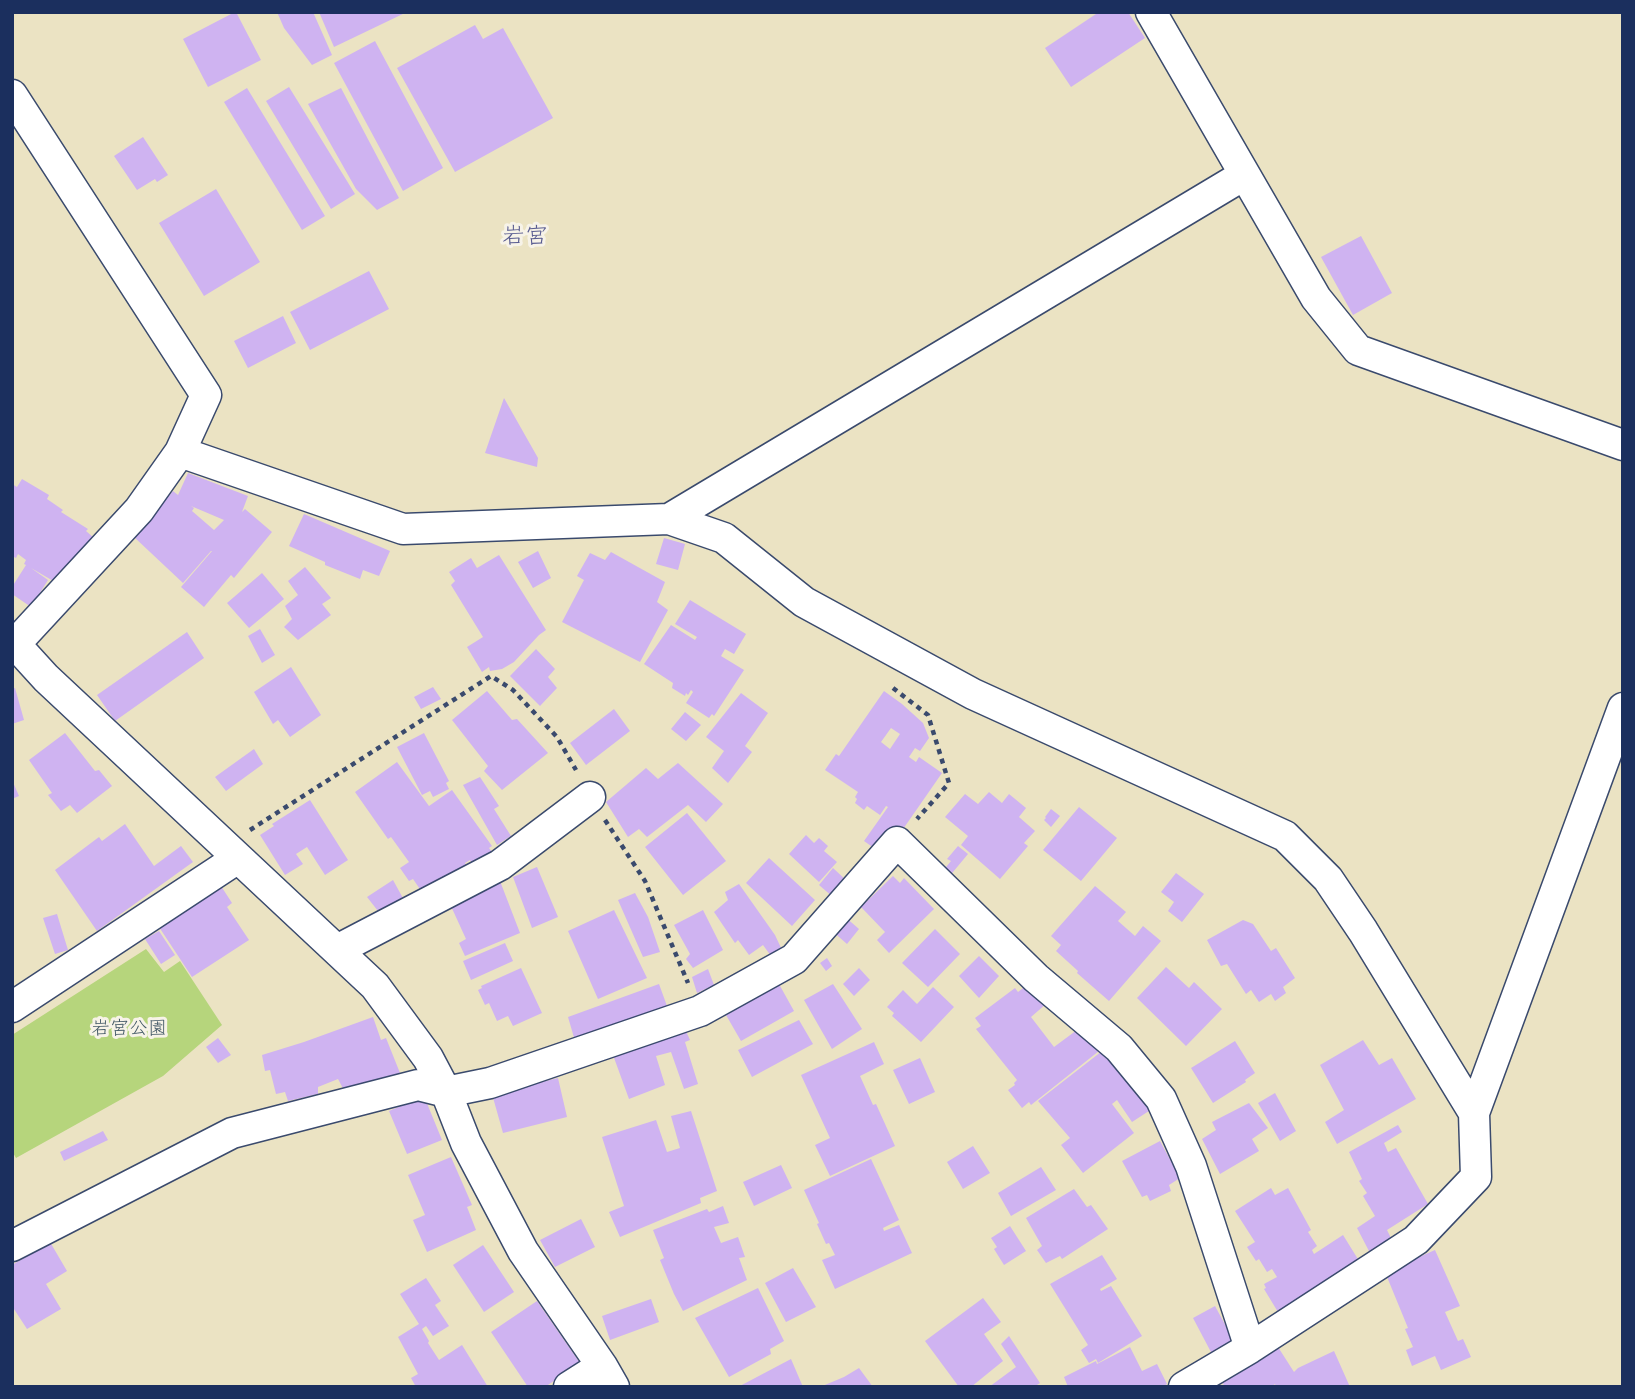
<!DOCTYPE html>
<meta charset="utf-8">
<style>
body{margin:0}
#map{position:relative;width:1635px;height:1399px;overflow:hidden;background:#ebe3c3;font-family:Pangolin,sans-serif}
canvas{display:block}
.frame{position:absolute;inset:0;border:14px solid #1b2f5e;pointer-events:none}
</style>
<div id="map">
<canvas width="1635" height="1399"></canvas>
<div class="frame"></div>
</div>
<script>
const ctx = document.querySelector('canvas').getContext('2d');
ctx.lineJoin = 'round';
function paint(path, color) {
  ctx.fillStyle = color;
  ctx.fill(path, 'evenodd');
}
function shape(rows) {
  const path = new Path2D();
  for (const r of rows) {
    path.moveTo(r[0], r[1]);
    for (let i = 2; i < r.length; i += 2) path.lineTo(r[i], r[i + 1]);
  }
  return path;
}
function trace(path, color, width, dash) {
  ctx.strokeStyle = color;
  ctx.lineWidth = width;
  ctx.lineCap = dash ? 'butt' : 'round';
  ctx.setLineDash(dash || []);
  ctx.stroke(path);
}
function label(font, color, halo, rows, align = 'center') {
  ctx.font = font + ' Pangolin,"Klee One",sans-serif';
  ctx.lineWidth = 6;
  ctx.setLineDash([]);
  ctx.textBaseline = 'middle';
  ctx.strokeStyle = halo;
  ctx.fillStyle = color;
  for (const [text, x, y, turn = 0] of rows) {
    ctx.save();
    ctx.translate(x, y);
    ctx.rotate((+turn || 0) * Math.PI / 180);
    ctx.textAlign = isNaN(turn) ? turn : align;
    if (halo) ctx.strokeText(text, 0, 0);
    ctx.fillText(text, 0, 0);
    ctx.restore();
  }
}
paint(shape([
 [146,949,164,972,180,961,222,1025,163,1076,16,1158,12,1151,12,1035]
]), '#b6d57c');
paint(shape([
 [235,12,236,12,261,60,208,87,183,39],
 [277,12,313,12,332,55,312,65,284,28],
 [319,12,407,12,334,47],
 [1099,12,1128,12,1145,38,1071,87,1045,48],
 [475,25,483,39,503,28,553,118,455,172,397,68],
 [375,41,443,168,403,191,334,63],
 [289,87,355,194,331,209,266,101],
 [247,88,325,216,302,230,224,102],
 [341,88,399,198,377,210,356,189,308,104],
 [143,137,168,175,157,182,155,179,137,190,114,156],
 [216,189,260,262,204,296,159,223],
 [1361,236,1392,293,1353,315,1321,257],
 [369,271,389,309,310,350,290,312],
 [283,316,296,343,248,368,234,341],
 [504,398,538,458,537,467,485,453],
 [188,473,248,496,242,512,245,509,272,532,234,578,231,575,204,607,181,587,212,551,211,551,183,583,134,537,173,491,178,495],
 [191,506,224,520,214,530,192,511,194,508],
 [22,479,49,495,47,499,63,510,61,512,88,529,86,531,94,538,55,582,31,568,48,580,31,607,12,594,12,587,26,565,24,564,26,560,18,554,16,558,12,556,12,484,17,487],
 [304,514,390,551,379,576,363,570,360,579,325,565,325,562,289,546],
 [664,538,685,544,678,570,656,564],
 [538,551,551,578,533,588,518,562],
 [611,552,665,582,657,602,668,610,640,662,562,622,584,580,577,576,590,553,605,560],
 [499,555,546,630,539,635,514,662,502,669,490,671,489,667,482,672,467,647,483,637,451,585,455,581,449,572,471,558,477,568],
 [305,567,331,598,322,604,331,615,298,640,284,627,292,619,285,606,298,595,288,581],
 [262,573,284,599,249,628,227,603],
 [690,600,746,634,734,654,725,649,721,656,744,670,714,716,712,714,709,718,686,703,693,692,691,690,688,695,686,693,685,696,672,688,673,683,644,664,671,625,695,640,697,637,675,624],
 [260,629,275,655,262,663,248,636],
 [187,632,204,658,115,721,97,695],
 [536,649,555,669,548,677,557,688,540,706,510,676],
 [291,667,321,715,290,737,278,720,273,724,254,692],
 [433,687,441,699,421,709,414,697],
 [15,688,24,720,12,724,12,689],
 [487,691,512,720,517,719,548,753,502,790,484,771,488,766,452,720],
 [884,691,902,704,923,723,929,738,920,751,915,748,909,757,916,762,919,757,942,773,892,845,881,853,864,841,888,807,886,806,880,815,867,806,864,810,855,803,857,799,855,797,858,792,825,770,836,754,839,756],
 [891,728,900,734,890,749,881,742],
 [741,693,768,713,745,746,752,752,728,783,712,768,724,751,706,737],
 [614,709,630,731,586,765,570,743],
 [685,712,701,725,686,741,671,729],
 [65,733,95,771,99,770,112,786,77,813,70,805,61,811,48,795,52,793,29,760],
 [424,733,449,781,446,783,449,789,433,797,430,791,422,795,397,747],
 [254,749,263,764,226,791,215,777],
 [397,762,429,806,452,790,492,846,489,848,493,853,474,867,470,860,465,863,466,865,424,895,413,879,409,881,400,868,409,862,391,837,388,839,355,792],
 [678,763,723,804,706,822,688,805,647,837,639,829,628,837,606,802,646,768,658,779],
 [480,777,499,806,494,809,511,836,497,845,463,785],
 [12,780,19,796,12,799],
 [989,792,1002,803,1009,794,1026,808,1019,817,1035,831,1024,843,1028,846,1000,879,961,845,968,836,945,817,965,794,978,804],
 [310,800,348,860,325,875,307,847,296,854,303,864,285,875,260,835,274,826,272,824],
 [1079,807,1117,838,1081,881,1043,850],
 [1051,809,1060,816,1051,827,1044,820,1046,818,1045,817],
 [687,813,726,861,683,895,645,847],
 [125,824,154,866,181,846,193,862,97,931,55,870,99,837,102,841],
 [806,835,814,843,819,838,828,846,824,851,837,862,819,882,789,854],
 [958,846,968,854,948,878,942,872,951,861,947,859],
 [769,858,815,900,792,926,746,883],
 [537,867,558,917,532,928,513,877],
 [833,868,847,881,833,897,819,885],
 [1176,873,1204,894,1182,922,1168,911,1174,902,1161,892],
 [893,876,900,883,904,878,934,909,889,953,877,940,885,932,861,907],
 [393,880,404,900,378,911,367,897],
 [500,881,520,933,465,956,459,943,466,939,450,904],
 [739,884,775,935,782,950,771,956,763,945,749,955,738,940,735,943,714,912,728,900,725,892],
 [221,886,232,903,227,907,249,940,192,977,159,927],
 [1095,886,1126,912,1118,921,1135,936,1143,926,1161,941,1109,1001,1077,973,1078,971,1056,951,1061,945,1051,936],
 [635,893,648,917,660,952,643,957,618,900],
 [614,910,647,978,598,999,568,931],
 [703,910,723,950,693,968,686,959,690,954,674,925],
 [57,914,68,950,55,954,43,918],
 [844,916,859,929,847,944,831,930],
 [1243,920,1253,924,1271,951,1276,948,1295,978,1283,987,1286,993,1275,1001,1271,994,1259,1002,1251,990,1246,994,1227,964,1221,966,1207,940],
 [935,929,960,954,928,987,902,963],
 [159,931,175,955,161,964,145,939],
 [505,943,513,961,471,980,463,961],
 [979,956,999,976,979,998,959,976],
 [827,958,832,966,826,971,820,963],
 [1166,967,1189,988,1194,982,1222,1009,1186,1046,1137,998],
 [521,968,542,1013,513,1026,508,1016,497,1021,489,1003,485,1005,478,990,482,988,481,986],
 [859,968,870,980,854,996,843,984],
 [708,969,714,985,697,993,692,977],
 [659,984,667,1006,575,1041,568,1017],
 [779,984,794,1011,741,1041,726,1015],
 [833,984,862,1029,832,1049,804,1000],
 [1027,985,1046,1004,1031,1017,1054,1047,1081,1027,1104,1047,1031,1105,1029,1102,1022,1108,1008,1090,1015,1085,1014,1083,1017,1080,976,1029,981,1026,975,1018,1015,988,1018,992],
 [933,987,954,1007,921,1042,892,1016,894,1013,887,1007,903,990,917,1004],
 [373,1017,381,1040,386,1038,400,1073,373,1087,346,1094,338,1079,318,1087,318,1094,288,1101,285,1092,276,1094,270,1070,265,1071,262,1055,304,1042],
 [799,1020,813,1044,752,1077,738,1050],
 [685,1029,690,1040,685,1042,698,1084,684,1089,671,1052,656,1056,665,1085,629,1099,613,1055],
 [218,1038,231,1055,218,1063,206,1047],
 [1363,1040,1379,1065,1392,1058,1416,1099,1337,1144,1325,1122,1344,1110,1320,1065],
 [1235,1041,1255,1073,1245,1080,1246,1082,1213,1103,1191,1068],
 [874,1042,884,1064,860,1076,873,1105,876,1104,895,1146,830,1176,815,1145,830,1138,801,1075],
 [1106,1048,1152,1109,1132,1122,1117,1100,1112,1104,1134,1133,1083,1173,1061,1145,1070,1138,1038,1101],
 [920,1058,935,1092,909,1104,893,1070],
 [558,1078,567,1117,503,1133,492,1094],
 [1275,1093,1296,1131,1280,1141,1258,1103],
 [424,1096,442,1140,407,1154,389,1111],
 [1249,1103,1268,1128,1252,1139,1259,1151,1220,1174,1202,1139,1216,1130,1212,1122],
 [691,1111,717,1191,700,1198,701,1203,620,1237,609,1212,624,1206,602,1137,656,1120,667,1152,680,1148,671,1116],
 [1398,1125,1402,1132,1384,1143,1388,1152,1396,1148,1428,1204,1387,1230,1392,1240,1370,1253,1357,1228,1375,1216,1363,1196,1367,1193,1359,1181,1362,1179,1349,1152],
 [103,1131,108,1140,64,1161,60,1152],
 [1160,1141,1180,1178,1169,1185,1171,1191,1150,1201,1147,1195,1142,1197,1122,1161],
 [973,1146,990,1173,963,1189,947,1162],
 [451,1157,472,1205,467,1207,476,1230,427,1252,413,1220,425,1215,408,1175],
 [871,1159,899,1220,883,1228,884,1231,899,1225,912,1253,835,1289,822,1260,835,1255,829,1243,826,1244,817,1224,819,1223,804,1190],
 [781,1165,792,1188,754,1206,743,1182],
 [1041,1167,1056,1190,1011,1216,998,1193],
 [1271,1188,1275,1195,1288,1188,1311,1230,1308,1232,1317,1246,1312,1250,1314,1254,1343,1235,1361,1264,1283,1314,1280,1310,1278,1312,1264,1289,1266,1288,1264,1284,1277,1277,1272,1269,1267,1272,1259,1259,1256,1261,1247,1247,1255,1242,1235,1211],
 [1074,1189,1087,1207,1091,1205,1108,1229,1062,1259,1060,1256,1046,1263,1037,1250,1042,1246,1026,1218],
 [723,1206,729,1223,714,1227,721,1243,738,1237,745,1257,739,1258,747,1280,683,1311,674,1294,660,1260,664,1258,653,1230,707,1209,709,1212],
 [581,1219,595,1247,555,1267,540,1240],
 [1010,1226,1026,1251,1004,1265,994,1249,997,1247,991,1238],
 [50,1242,67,1271,46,1284,61,1309,27,1329,12,1306,12,1265],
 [483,1245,514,1292,484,1312,453,1265],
 [1435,1250,1460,1306,1445,1312,1458,1341,1463,1339,1471,1357,1441,1370,1435,1356,1412,1366,1406,1350,1413,1347,1405,1329,1408,1328,1385,1272],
 [1102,1255,1117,1279,1100,1289,1101,1291,1111,1286,1142,1336,1098,1363,1096,1359,1089,1363,1081,1350,1088,1345,1050,1284],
 [793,1268,816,1307,786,1322,765,1283],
 [426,1278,441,1301,435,1305,449,1326,433,1336,426,1326,422,1329,429,1341,428,1343,439,1360,462,1345,488,1387,416,1387,411,1378,418,1374,398,1337,419,1324,400,1294],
 [758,1288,784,1341,770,1349,771,1354,729,1377,695,1318],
 [983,1298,1001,1322,984,1334,1003,1361,971,1387,959,1387,925,1341],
 [651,1299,659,1322,610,1340,602,1316],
 [537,1301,580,1363,545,1387,528,1387,491,1332],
 [1215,1306,1234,1341,1212,1354,1193,1318],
 [1009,1336,1040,1383,1034,1387,989,1387,1016,1367,1001,1344],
 [1130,1347,1142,1371,1157,1364,1167,1384,1162,1387,1068,1387,1064,1377,1096,1361,1097,1364],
 [1278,1347,1294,1372,1298,1368,1334,1351,1350,1387,1276,1387,1275,1384,1271,1387,1225,1387,1222,1382],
 [791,1359,803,1387,738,1387],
 [859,1368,873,1387,820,1387,844,1377]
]), '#cfb3f1');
const street = shape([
 [1151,12,1316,298,1358,350,1623,445],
 [12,95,206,395,180,452,139,510,15,644,12,644],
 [180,452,403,529,669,519,724,538,804,602,973,694,1285,836,1328,879,1363,931,1474,1113],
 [669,519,1244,175],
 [15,644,46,678,375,986,428,1058,446,1092,466,1143,523,1251,602,1366,614,1387],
 [337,950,500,865,590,797],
 [12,1007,238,858],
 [12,1246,232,1133,418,1085,446,1092,490,1083,700,1011,794,959,897,842,1036,978,1119,1048,1161,1099,1191,1166,1250,1348],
 [569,1387,602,1366],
 [1184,1387,1250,1348,1416,1240,1476,1177,1474,1113,1623,708]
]);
trace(street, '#3a4a6d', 33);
trace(shape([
 [893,688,928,715,949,783,917,819],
 [605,820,645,881,688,983],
 [250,830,491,676,513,690,557,737,576,770]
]), '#3a4a6d', 4.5, [5, 5]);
trace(street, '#fff', 30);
label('19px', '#425866', '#f7f3e8', [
 ["岩宮公園",129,1029]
]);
label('23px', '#5a5d91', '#f7f3e8', [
 ["岩宮",525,237]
]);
</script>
